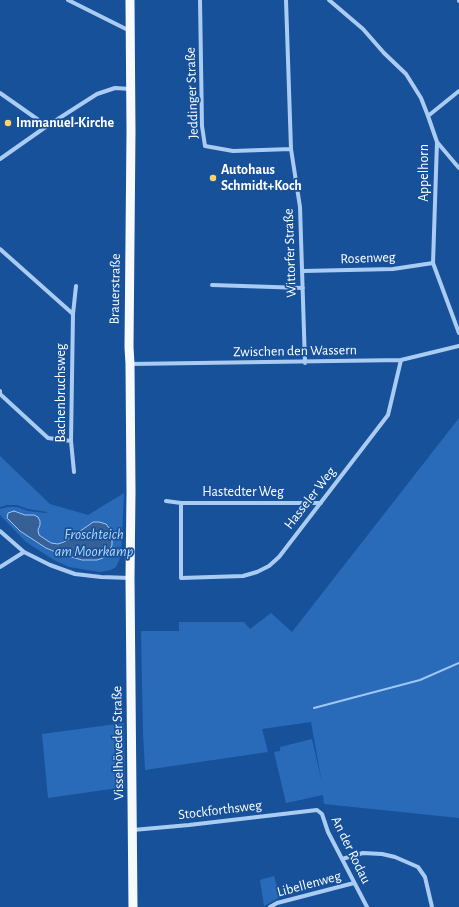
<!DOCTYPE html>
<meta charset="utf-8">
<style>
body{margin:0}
canvas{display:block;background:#16519a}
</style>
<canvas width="459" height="907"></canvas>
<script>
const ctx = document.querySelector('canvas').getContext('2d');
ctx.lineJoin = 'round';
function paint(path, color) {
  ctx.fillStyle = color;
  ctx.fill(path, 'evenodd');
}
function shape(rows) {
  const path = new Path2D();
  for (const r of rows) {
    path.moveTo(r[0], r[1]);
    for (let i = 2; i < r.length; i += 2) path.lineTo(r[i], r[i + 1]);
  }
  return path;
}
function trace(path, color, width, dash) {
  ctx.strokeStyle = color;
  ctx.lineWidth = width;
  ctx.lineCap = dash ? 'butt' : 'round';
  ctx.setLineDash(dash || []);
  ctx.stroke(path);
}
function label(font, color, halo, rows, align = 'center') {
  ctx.font = font + ' "Alegreya Sans",sans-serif';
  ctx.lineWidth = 3.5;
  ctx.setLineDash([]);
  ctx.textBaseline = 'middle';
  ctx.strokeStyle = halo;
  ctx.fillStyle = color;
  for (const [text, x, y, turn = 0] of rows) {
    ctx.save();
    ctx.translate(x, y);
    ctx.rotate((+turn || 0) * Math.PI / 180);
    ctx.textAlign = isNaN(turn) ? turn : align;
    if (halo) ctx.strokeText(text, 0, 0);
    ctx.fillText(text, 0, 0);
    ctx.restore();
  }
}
paint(shape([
 [459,418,459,818,324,804,323,795,286,803,274,752,280,751,280,747,312,739,322,783,311,722,262,729,268,752,145,770,143,732,141,631,179,631,179,622,244,622,250,629,271,613,292,632],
 [0,456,50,504,88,515,124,493,121,556,116,567,111,570,100,572,69,567,54,560,26,542,0,515,0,509,8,507,17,507,28,511,46,513,47,512,28,509,17,505,7,505,0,507],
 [17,511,40,525,38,530,39,535,51,543,58,544,76,535,93,522,58,553,46,548,37,541],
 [124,723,125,787,48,798,42,734],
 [274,876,280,897,264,906,260,880]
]), '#296bb8');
const water = shape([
 [14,511,25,515,34,515,38,517,40,521,40,525,38,530,39,535,51,543,58,544,64,542,89,525,93,522,99,522,106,524,110,529,112,535,112,545,108,554,103,558,97,560,82,560,58,553,46,548,20,531,7,518,8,513,14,511]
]);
paint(water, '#376196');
trace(water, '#9ec7f5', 1);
trace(shape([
 [314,708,420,680,459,663]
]), '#9ec7f5', 2);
trace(shape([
 [68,0,130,31],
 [200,0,202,126,205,146,233,151,291,149],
 [286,0,291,149,300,207,305,363],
 [329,0,363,29,384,53,406,74,421,98,428,116,437,142,433,263,459,333],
 [459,0,459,1],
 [0,93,47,126],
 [428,116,459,91],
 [437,142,459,168],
 [0,159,47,126,97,94,115,88,131,89],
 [0,249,73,314,71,441,74,472],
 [303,271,393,269,433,263],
 [212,285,303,288],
 [73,314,76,286],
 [130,364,401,360,459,346],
 [0,391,0,394,48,438,71,441],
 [166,501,181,503,321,503],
 [181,503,181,578,243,576,257,572,269,566,279,557,388,415,401,360],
 [0,531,24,552,50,565,75,574,101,577,130,578],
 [0,567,24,552],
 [133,830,189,825,317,810,322,814,328,832,367,907],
 [342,859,363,853,382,854,395,857,418,867,425,877,432,907],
 [270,907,277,903,354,883]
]), '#abccf2', 4);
trace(shape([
 [130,0,131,131,129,347,130,364,131,492,130,578,133,907]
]), '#f6faff', 9);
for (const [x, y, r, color] of [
 [8,123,4,"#ffd36c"],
 [213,178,4,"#ffd36c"]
]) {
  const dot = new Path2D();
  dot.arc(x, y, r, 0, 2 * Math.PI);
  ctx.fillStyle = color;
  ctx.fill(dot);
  trace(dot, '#16519a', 1.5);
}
label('14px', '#fff', '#16519a', [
 ["Jeddinger Straße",192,93,-92],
 ["Appelhorn",424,173,-90],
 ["Wittorfer Straße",290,253,-92],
 ["Rosenweg",368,258,-2],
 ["Brauerstraße",115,289,-89],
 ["Zwischen den Wassern",295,351,-1],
 ["Bachenbruchsweg",61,393,-90],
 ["Hastedter Weg",243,492],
 ["Hasseler Weg",310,498,-52],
 ["Visselhöveder Straße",118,743,-91],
 ["Stockforthsweg",220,810,-7],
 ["An der Rodau",351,850,64],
 ["Libellenweg",309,884,-15]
]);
label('bold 14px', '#fff', '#16519a', [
 ["Immanuel-Kirche",16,123],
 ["Autohaus",221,170],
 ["Schmidt+Koch",221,186]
], 'left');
label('italic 15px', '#b8d6f9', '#16519a', [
 ["Froschteich",94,534],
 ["am Moorkamp",94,551]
]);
</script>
